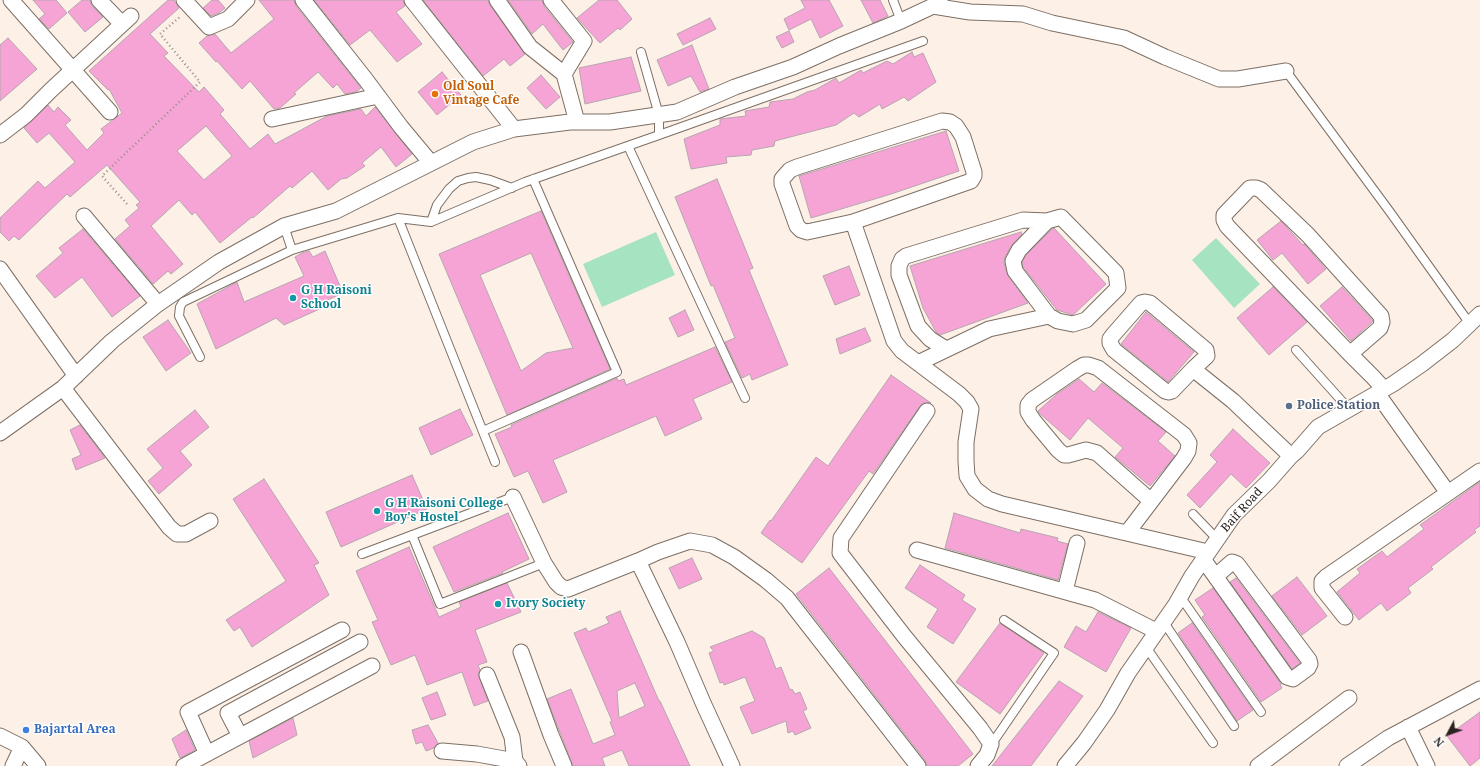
<!DOCTYPE html>
<style>
body{margin:0}
#map{position:relative;width:1480px;height:766px;overflow:hidden;background:#fdf0e7;font-family:"Noto Serif",serif}
canvas{display:block}
.north{position:absolute;left:1428px;top:714px;width:40px;height:40px;-webkit-text-stroke:3px #fff;paint-order:stroke;rotate:229deg;font-size:11px;font-weight:700;line-height:16px;text-align:center;color:#2a2420}
.north::after{content:'';display:block;margin:auto;width:14px;height:18px;background:#2a2420;clip-path:polygon(50% 0,100% 100%,50% 72%,0 100%)}
</style>
<div id="map">
<canvas width="1480" height="766"></canvas>
<div class="north">N</div>
</div>
<script>
const ctx = document.querySelector('canvas').getContext('2d');
ctx.lineJoin = 'round';
function paint(path, color) {
  ctx.fillStyle = color;
  ctx.fill(path, 'evenodd');
}
function shape(rows) {
  const path = new Path2D();
  for (const r of rows) {
    path.moveTo(r[0], r[1]);
    for (let i = 2; i < r.length; i += 2) path.lineTo(r[i], r[i + 1]);
  }
  return path;
}
function trace(path, color, width, dash) {
  ctx.strokeStyle = color;
  ctx.lineWidth = width;
  ctx.lineCap = dash ? 'butt' : 'round';
  ctx.setLineDash(dash || []);
  ctx.stroke(path);
}
function label(font, color, halo, rows, align = 'center') {
  ctx.font = font + ' "Noto Serif",serif';
  ctx.lineWidth = 3;
  ctx.setLineDash([]);
  ctx.textBaseline = 'middle';
  ctx.strokeStyle = halo;
  ctx.fillStyle = color;
  for (const [text, x, y, turn = 0] of rows) {
    ctx.save();
    ctx.translate(x, y);
    ctx.rotate((+turn || 0) * Math.PI / 180);
    ctx.textAlign = isNaN(turn) ? turn : align;
    if (halo) ctx.strokeText(text, 0, 0);
    ctx.fillText(text, 0, 0);
    ctx.restore();
  }
}
paint(shape([
 [656,232,675,275,602,307,583,264],
 [1216,238,1260,284,1234,308,1192,260]
]), '#a6e3c1');
const building = shape([
 [33,0,56,0,67,13,49,29,39,19,45,14,33,0],
 [82,0,90,0,92,6,103,17,85,32,68,12,82,0],
 [168,0,174,0,179,8,150,34,168,53,164,56,199,92,204,87,224,110,220,114,250,149,268,134,275,144,327,116,361,109,366,116,375,107,412,154,396,167,381,147,362,163,365,166,347,178,341,179,328,190,312,171,292,188,290,186,253,218,252,217,220,243,195,212,192,215,179,200,151,226,183,264,171,274,168,271,153,284,115,239,130,226,125,220,139,208,136,205,140,202,107,165,70,197,67,194,19,240,14,236,9,241,0,232,0,218,38,181,45,188,75,162,49,133,37,143,24,128,48,105,54,112,58,107,71,120,65,125,87,150,104,133,101,129,122,113,109,89,108,90,89,71,168,0],
 [206,126,232,156,204,180,177,151,206,126],
 [212,0,218,0,225,8,219,13,211,16,203,8,212,0],
 [259,0,294,0,296,6,361,88,356,92,345,94,337,84,333,88,318,72,294,93,296,94,280,108,274,109,250,81,242,89,217,61,216,62,199,43,207,36,215,34,231,53,274,19,259,0],
 [314,0,403,0,405,6,396,12,422,44,397,62,370,30,350,45,314,0],
 [423,0,488,0,490,5,525,54,510,66,504,59,483,76,423,0],
 [508,0,542,0,544,6,573,42,563,50,543,24,532,34,508,0],
 [599,0,617,0,632,19,620,30,618,28,600,43,577,18,599,0],
 [801,0,829,0,843,26,820,38,811,19,789,30,784,19,805,8,801,0],
 [861,0,880,0,888,16,873,23,861,0],
 [710,18,716,29,683,45,677,34,710,18],
 [789,31,794,42,782,48,776,37,789,31],
 [8,38,37,69,0,101,0,45,8,38],
 [692,45,709,89,700,92,691,76,668,86,657,60,692,45],
 [912,52,914,57,923,53,936,82,908,101,904,97,882,109,880,104,859,117,854,113,836,125,775,141,774,146,752,150,751,155,726,157,727,163,691,169,684,139,720,125,720,119,746,116,745,111,769,107,770,102,793,99,807,92,815,90,836,78,839,83,861,70,863,73,887,61,893,64,912,52],
 [631,57,641,91,585,104,579,68,631,57],
 [442,72,461,95,437,115,418,92,442,72],
 [541,75,560,97,546,109,527,88,541,75],
 [946,131,959,171,888,195,811,218,799,176,946,131],
 [717,179,753,268,749,270,788,365,752,380,750,374,742,378,725,342,735,338,713,285,711,286,675,197,717,179],
 [541,211,610,369,507,415,439,254,541,211],
 [531,253,573,348,546,353,521,371,480,275,531,253],
 [1281,221,1303,245,1304,244,1326,269,1308,284,1282,253,1273,260,1257,240,1281,221],
 [1054,228,1106,284,1073,315,1057,310,1023,267,1022,262,1026,255,1052,229,1054,228],
 [83,229,140,296,112,317,82,277,55,298,36,276,63,253,59,248,83,229],
 [1021,232,1022,234,1011,246,1005,257,1004,263,1008,276,1028,303,940,335,936,332,923,308,910,266,1021,232],
 [309,251,313,257,325,251,343,293,323,302,324,307,284,325,276,318,216,349,197,304,237,282,244,302,304,276,295,257,302,253,309,251],
 [849,266,860,295,835,305,823,276,849,266],
 [1273,287,1307,322,1269,355,1237,318,1273,287],
 [1342,287,1373,321,1351,341,1320,306,1342,287],
 [685,310,694,330,678,337,669,318,685,310],
 [1146,312,1194,352,1168,382,1121,344,1146,312],
 [168,320,191,353,166,371,143,337,168,320],
 [865,328,871,341,840,354,836,339,865,328],
 [715,347,732,382,693,399,702,419,665,436,656,416,553,460,567,492,543,503,528,471,514,477,495,434,512,427,511,425,617,378,618,381,624,379,626,385,715,347],
 [891,375,931,403,923,403,920,406,873,474,869,471,802,563,761,533,770,520,771,521,816,457,828,466,891,375],
 [1079,379,1094,392,1102,383,1166,432,1158,441,1175,456,1150,486,1115,457,1123,448,1088,418,1070,440,1039,413,1038,411,1057,394,1079,379],
 [460,409,473,435,431,455,419,428,460,409],
 [195,410,209,427,180,451,192,465,159,494,148,481,163,468,147,449,195,410],
 [80,425,105,458,76,470,72,459,81,455,70,430,80,425],
 [1233,429,1270,463,1246,488,1231,474,1200,508,1187,495,1217,462,1210,455,1233,429],
 [412,475,427,509,341,547,326,512,412,475],
 [264,479,319,563,314,565,329,595,252,647,240,627,234,631,226,620,286,581,233,499,264,479],
 [1480,482,1480,526,1474,530,1476,532,1431,567,1433,569,1408,588,1411,593,1387,611,1381,603,1359,620,1337,592,1360,573,1357,569,1382,551,1387,557,1424,529,1420,525,1480,482],
 [508,513,529,559,502,572,503,573,454,592,433,547,508,513],
 [954,513,1020,533,1021,529,1058,538,1057,541,1068,544,1058,580,945,548,954,513],
 [409,547,439,617,461,607,459,602,507,583,521,612,475,630,487,662,478,665,480,670,478,674,488,701,474,706,462,672,427,685,415,655,391,665,372,622,378,620,356,571,409,547],
 [692,558,702,579,679,589,669,568,692,558],
 [920,565,965,595,962,600,976,609,953,644,927,627,938,609,905,588,920,565],
 [829,568,973,754,958,766,927,766,925,760,796,594,829,568],
 [1297,577,1327,616,1302,635,1272,596,1297,577],
 [1236,578,1300,663,1292,669,1230,582,1236,578],
 [1213,588,1281,684,1280,685,1282,688,1261,702,1202,617,1205,615,1195,600,1213,588],
 [620,611,659,701,660,701,690,766,629,766,622,750,602,758,605,766,573,766,547,699,571,689,593,744,615,735,610,722,612,721,574,633,586,628,588,632,609,623,606,617,620,611],
 [635,683,645,706,619,718,617,691,635,683],
 [1098,612,1131,628,1106,672,1064,647,1076,626,1086,632,1098,612],
 [1000,623,1044,653,1000,714,956,682,1000,623],
 [1192,623,1253,710,1237,721,1178,633,1192,623],
 [752,631,764,638,776,669,781,667,790,690,792,689,795,694,800,692,807,709,803,711,811,728,795,735,793,731,788,733,786,721,752,734,740,707,755,701,745,677,724,685,723,682,720,683,709,653,714,651,710,647,752,631],
 [1059,681,1083,696,1031,766,992,766,1059,681],
 [437,692,446,715,431,720,422,698,437,692],
 [1480,712,1480,758,1470,766,1447,736,1480,712],
 [293,718,297,735,253,758,249,741,293,718],
 [428,725,438,743,434,748,426,751,422,742,416,744,412,730,428,725],
 [186,730,195,750,180,758,172,739,186,730]
]);
paint(building, '#f6a4d5');
trace(building, '#b6a5af', 1);
const service = shape([
 [893,0,901,21],
 [1286,71,1390,212,1470,324],
 [659,135,923,41],
 [628,146,745,398],
 [398,218,431,222,525,182,659,135,659,115,641,52],
 [431,222,437,205,449,189,458,181,468,178,476,177,490,180,512,188],
 [284,226,292,250,398,218,495,462],
 [1296,350,1349,409],
 [200,357,179,316,180,307,183,302,292,250],
 [483,431,617,372,533,179],
 [1193,514,1217,539],
 [412,535,440,604,544,563],
 [362,554,513,497],
 [1180,596,1261,712],
 [1163,621,1234,726],
 [1146,647,1213,743],
 [991,745,1054,653,1004,620]
]);
const minor = shape([
 [11,0,110,112],
 [99,0,122,24],
 [184,0,209,27,228,19,247,0],
 [303,0,366,80,401,127,431,163],
 [412,0,514,129],
 [497,0,530,47,564,74,577,122],
 [551,0,584,41,564,74],
 [933,6,970,12,1023,14,1052,23,1124,38,1165,57,1219,79,1238,79,1286,71],
 [272,119,378,96],
 [0,135,26,115,51,90,131,16],
 [84,216,158,304],
 [853,222,807,232,801,230,797,226,782,184,782,179,790,170,797,167,942,121,950,122,956,126,963,137,974,172,974,176,971,181,853,222,894,341,902,351,959,394,967,402,971,409,966,442,966,461,967,476,975,489,988,499,1002,504,1208,552],
 [0,269,76,376],
 [946,349,930,339,918,326,899,275,899,266,902,259,906,256,1023,220,1047,221],
 [1350,354,1380,328,1382,322,1381,316,1308,235,1261,190,1256,188,1250,188,1224,215,1224,220,1227,226,1350,354,1373,377,1384,389],
 [918,363,989,329,1049,316,1058,321,1073,324,1086,320,1118,288,1116,273,1061,217,1047,221,1019,250,1013,261,1015,271,1049,316],
 [1193,369,1172,391,1169,392,1165,391,1114,350,1110,343,1110,339,1113,335,1141,303,1145,302,1150,303,1206,350,1207,356,1193,369,1233,401,1291,456],
 [63,388,169,527,177,534,186,534,210,521],
 [927,411,841,538,840,553,904,636,980,728,991,744,987,755,978,766],
 [0,433,63,388,112,341,158,304,219,262,284,226,336,211,473,142,514,129,570,122,610,122,677,112,735,87,793,67,839,46,901,21,933,6,940,0],
 [1448,493,1480,471],
 [513,497,544,563,556,582,561,587,568,589,638,561,677,642,704,705,732,766],
 [1127,533,1184,458,1188,451,1189,443,1184,435,1098,368,1089,365,1084,365,1077,369,1032,400,1028,405,1028,412,1033,420,1058,450,1064,455,1068,455,1086,450,1097,453,1151,501],
 [917,550,1095,600,1156,631],
 [1203,559,1287,677,1293,679,1308,668,1310,664,1309,660,1237,564,1232,562,1216,576],
 [638,561,658,552,690,541,712,545,734,557,766,580,787,598,918,766],
 [1065,591,1077,543],
 [1345,617,1322,588,1322,581,1326,577,1448,493,1377,393],
 [521,652,551,735,564,766],
 [487,675,512,737,515,761],
 [1408,727,1427,766],
 [0,736,22,747,38,766],
 [240,736,228,713,360,642],
 [442,751,477,754,515,761,519,766],
 [207,754,188,712,342,630],
 [13,766,22,747],
 [184,766,372,666],
 [1065,766,1084,743,1107,710,1128,673,1176,604,1192,576,1234,515,1269,481,1291,456,1297,451,1318,427,1393,384,1422,364,1453,340,1480,314],
 [1258,766,1349,698],
 [1347,766,1388,738,1480,689]
]);
trace(service, '#7d6f64', 10);
trace(minor, '#7d6f64', 17);
trace(shape([
 [127,204,102,176,200,82,160,34,181,16]
]), '#988f88', 2.5, [1, 3]);
trace(service, '#fff', 8);
trace(minor, '#fff', 15);
for (const [x, y, r, color] of [
 [435,94,4,"#e8710a"],
 [293,298,4,"#0f9aa8"],
 [1289,406,4,"#5c6f8a"],
 [377,511,4,"#0f9aa8"],
 [498,604,4,"#0f9aa8"],
 [26,730,4,"#3f7fe0"]
]) {
  const dot = new Path2D();
  dot.arc(x, y, r, 0, 2 * Math.PI);
  ctx.fillStyle = color;
  ctx.fill(dot);
  trace(dot, '#fff', 1.5);
}
label('bold 12px', '#c56008', '#fff', [
 ["Old Soul",443,87],
 ["Vintage Cafe",443,101]
], 'left');
label('bold 12px', '#0d838f', '#fff', [
 ["G H Raisoni",301,291],
 ["School",301,305],
 ["G H Raisoni College",385,504],
 ["Boy's Hostel",385,518],
 ["Ivory Society",506,604]
], 'left');
label('bold 12px', '#4e5e75', '#fff', [
 ["Police Station",1297,406]
], 'left');
label('12px', '#2a2420', '#fff', [
 ["Baif Road",1242,510,-48]
]);
label('bold 12px', '#366cbe', '#fff', [
 ["Bajartal Area",34,730]
], 'left');
</script>
